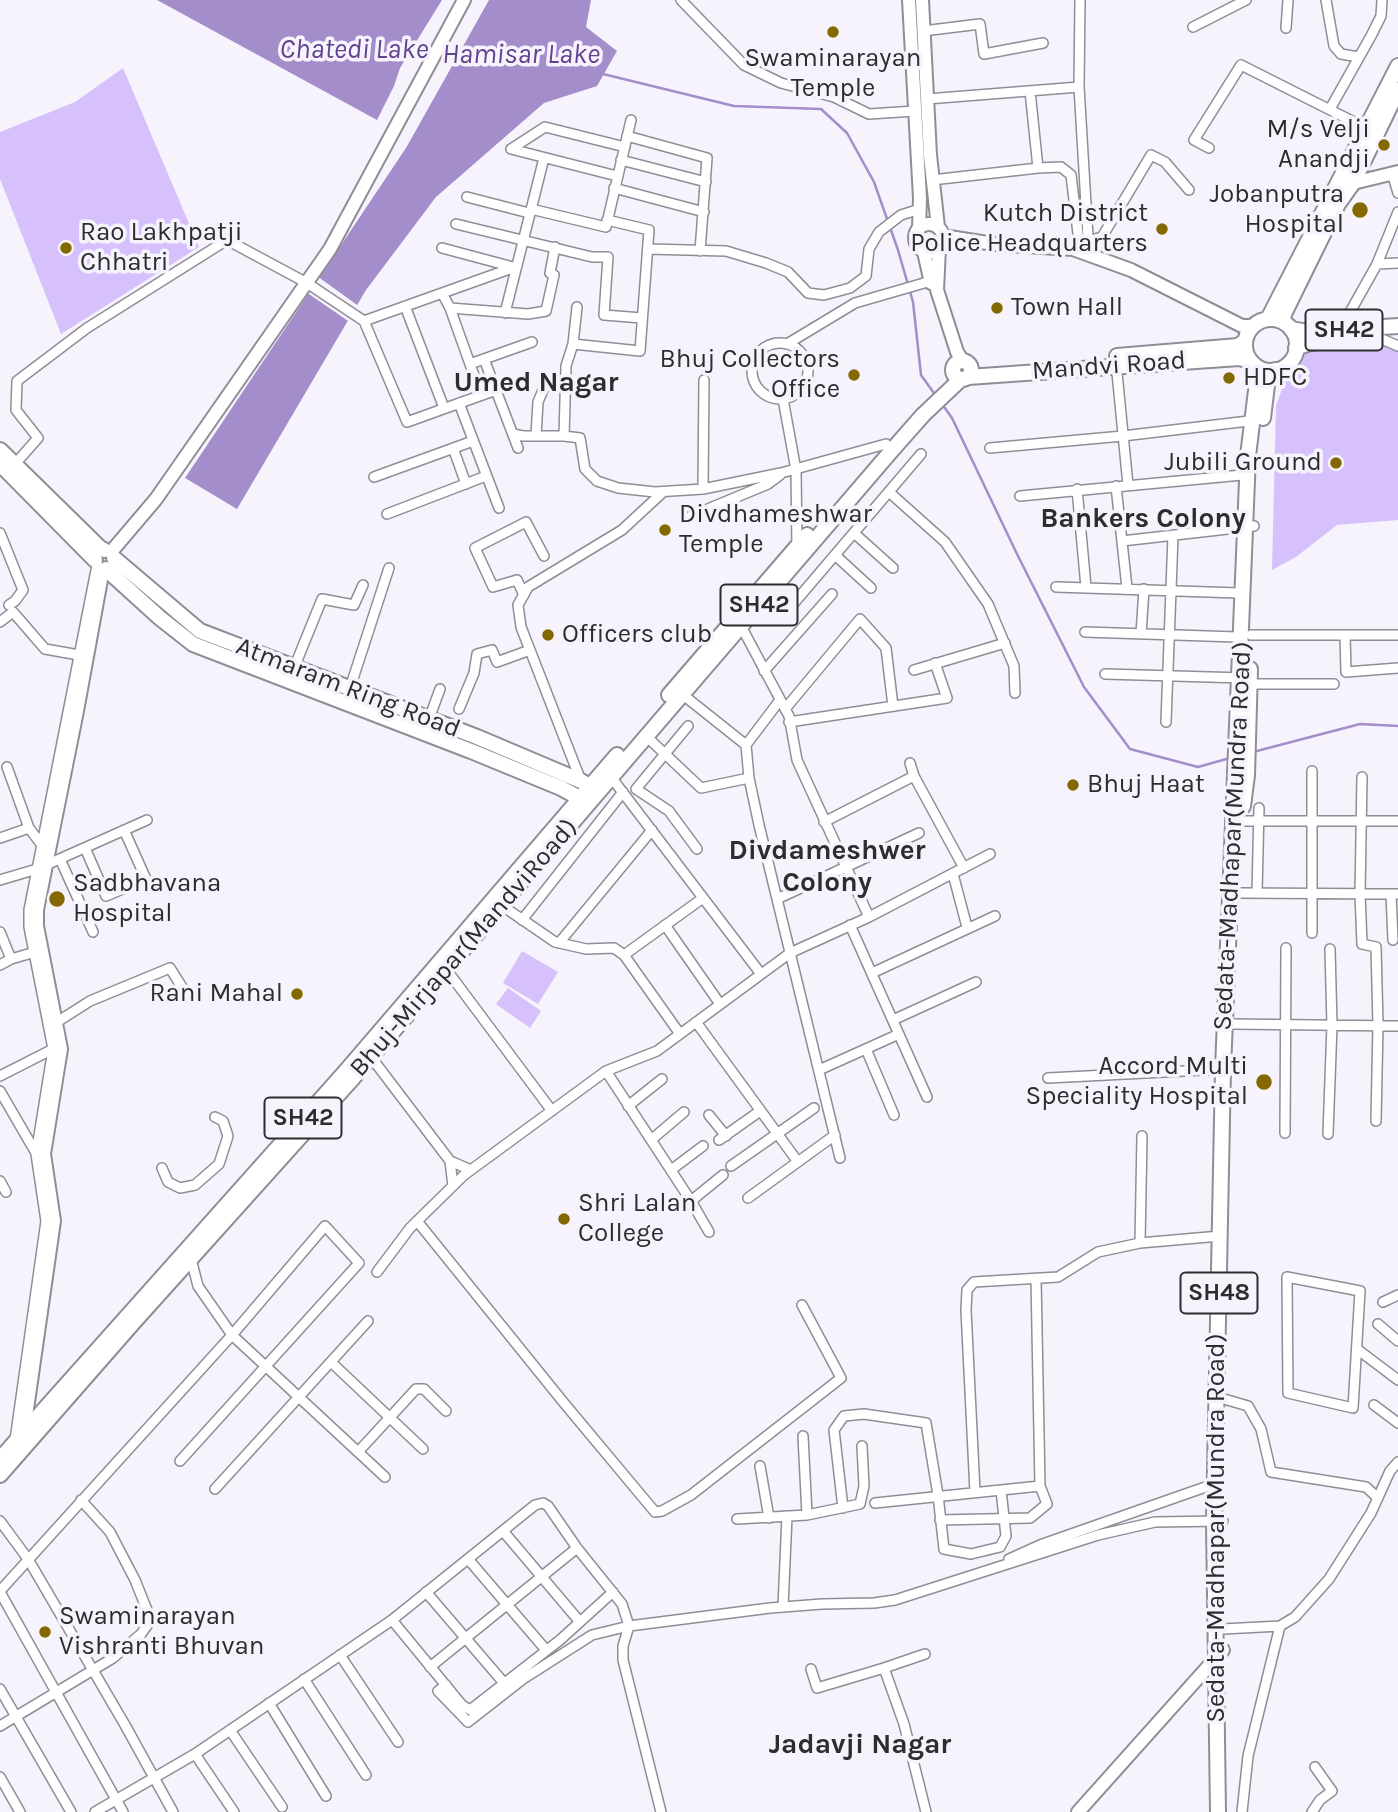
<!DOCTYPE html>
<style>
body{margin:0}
canvas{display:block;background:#f6f3fd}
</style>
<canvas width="1398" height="1812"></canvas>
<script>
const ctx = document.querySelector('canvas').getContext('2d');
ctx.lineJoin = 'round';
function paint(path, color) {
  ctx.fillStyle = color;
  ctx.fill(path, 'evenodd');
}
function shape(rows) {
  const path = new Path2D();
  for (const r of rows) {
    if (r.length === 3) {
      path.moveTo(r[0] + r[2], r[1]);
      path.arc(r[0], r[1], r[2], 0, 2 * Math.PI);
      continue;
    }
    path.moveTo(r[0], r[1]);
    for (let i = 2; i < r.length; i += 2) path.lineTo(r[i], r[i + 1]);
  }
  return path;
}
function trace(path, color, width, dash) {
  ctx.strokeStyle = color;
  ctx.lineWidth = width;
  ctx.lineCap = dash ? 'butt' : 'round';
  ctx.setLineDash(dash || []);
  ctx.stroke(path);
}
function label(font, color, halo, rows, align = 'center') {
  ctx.font = font + ' Karla,sans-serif';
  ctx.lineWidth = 7;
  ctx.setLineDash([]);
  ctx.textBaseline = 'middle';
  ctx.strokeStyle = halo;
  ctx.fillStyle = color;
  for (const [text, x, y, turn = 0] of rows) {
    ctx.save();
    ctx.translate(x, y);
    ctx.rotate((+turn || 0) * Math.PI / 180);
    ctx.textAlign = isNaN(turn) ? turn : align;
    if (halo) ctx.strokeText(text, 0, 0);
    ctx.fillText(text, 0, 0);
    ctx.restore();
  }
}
paint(shape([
 [123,68,199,247,61,334,0,179,0,132,75,102],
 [1340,343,1384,343,1398,348,1398,520,1337,525,1296,557,1272,570,1276,406,1289,369,1304,353],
 [522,951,558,972,538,1004,503,983],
 [508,988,541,1011,530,1028,496,1004]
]), '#d6c1fd');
paint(shape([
 [157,0,442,0,400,68,394,86,377,120],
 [489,0,591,0,586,27,617,51,597,86,544,103,436,197,366,290,237,509,185,478,406,148]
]), '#a48dcb');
paint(shape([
 [317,276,360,307,351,323,306,292]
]), '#f6f3fd');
trace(shape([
 [603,74,734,106,821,109,847,133,874,182,898,250,913,302,921,375,936,396],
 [942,404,952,418,1017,554,1084,687,1130,749,1198,767,1230,758],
 [1253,752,1360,724,1398,726]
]), '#a48dcb', 2.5);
const street = shape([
 [681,0,744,65,781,83,834,97,869,114,915,111],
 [1080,0,1079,87,1089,254],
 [1326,0,1334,46,1341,54,1359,57],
 [1193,27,1246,0],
 [1286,28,1288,0],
 [923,31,980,24,984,54,1043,43],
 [1030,91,1038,168],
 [927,99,1079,87],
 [1330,109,1371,36,1381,16,1382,0],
 [627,136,707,158,700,251],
 [1209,148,1194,140,1241,65,1366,128],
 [511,149,545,127,625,147],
 [511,149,617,176],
 [621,160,706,182],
 [1392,173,1398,193],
 [932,180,1038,168,1061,167,1071,175,1079,242,1088,245],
 [614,188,704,212],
 [467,197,529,213],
 [531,209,606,227,631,120],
 [456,224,592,257,608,257,604,315,642,318],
 [1088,241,1102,237,1151,155,1165,162,1189,190],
 [442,248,513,267],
 [648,249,726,251,766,263,788,272,808,293,824,295,850,288,866,276,869,249,879,232,901,215,920,209],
 [1377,264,1398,263],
 [442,293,450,308,481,395],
 [405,306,444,408],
 [450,308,528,314,546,311,554,275,550,273,555,247],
 [505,313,544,158],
 [364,321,515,267],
 [1340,330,1377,264,1398,212],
 [1375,336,1398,346],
 [780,371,28],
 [573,344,640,351,649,230,607,220],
 [787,344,855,303,931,281],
 [484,359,518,448],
 [470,364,532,342],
 [1117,373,1128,485],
 [783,399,796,470,797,546],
 [459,403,499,508],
 [513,434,523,436,564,436,580,438,585,469,597,481,618,488,655,492,703,489,781,473,886,444],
 [536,436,538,402,546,383],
 [564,436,566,366,573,344,577,307],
 [453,448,466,484],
 [990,448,1123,436,1257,420],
 [15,464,38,438,16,410,17,381,87,328,227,240,307,283,364,321,407,422,496,390],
 [374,477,473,441],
 [1116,486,1127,588],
 [703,489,704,380],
 [1077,489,1086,587],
 [889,492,945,542,988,604,1014,666,1015,693],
 [1020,496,1242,475],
 [387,514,486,476],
 [691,516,768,484,780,475],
 [0,533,23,590,15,601,9,605],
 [854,533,893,568],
 [1122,541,1254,526],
 [835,555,871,588],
 [775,586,794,603,921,454],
 [1056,587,1239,593],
 [524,595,517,580,493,587,475,548,526,522,544,556],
 [0,622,13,612,45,649,79,655],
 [741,626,789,716,797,760,869,917],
 [1085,632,1237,637],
 [1141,634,1144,589],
 [1251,635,1398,635],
 [1345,635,1346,672,1398,668],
 [294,668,322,599,354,605,363,585],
 [914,670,1005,643],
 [764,671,832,594],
 [1105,674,1244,678],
 [1250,684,1334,684],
 [350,688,389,568],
 [682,694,746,745,749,778,759,825,840,1158],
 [459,709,474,673,477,654,492,650,497,662,530,650],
 [785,709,860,619,886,648,893,706],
 [429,719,440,689],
 [789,722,947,698,935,663],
 [1166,722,1173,536],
 [688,726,636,789,669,811,697,849],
 [646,736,701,788,749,778],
 [746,745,780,700],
 [910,763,914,776,964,868],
 [7,767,29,828,41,844],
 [611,777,761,974],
 [1362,777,1360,894,1362,944,1376,947,1378,1025,1376,1121],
 [581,781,521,627,518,605,528,587,622,530,663,492],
 [1242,821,1398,821],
 [824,822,914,776],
 [0,838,29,828],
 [85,848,106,896,146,879,124,830],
 [60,859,93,932],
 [46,865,147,820],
 [953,874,967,927],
 [0,880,37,869],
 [1238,893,1398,894],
 [1257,893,1259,808],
 [1391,894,1393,940],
 [777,899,919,833],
 [501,905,555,942,586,949,614,948,624,955,680,1034],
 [522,920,623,792],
 [665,925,720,1004],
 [850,925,927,1097],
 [0,932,11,959],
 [1312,933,1312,771],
 [559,943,652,830],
 [624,955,703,898],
 [0,965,11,959,35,952],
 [446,969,552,1111],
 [872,973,995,916],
 [893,1020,976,982],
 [57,1022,90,1001,170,968,185,992],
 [696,1022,798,1162],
 [1233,1024,1398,1026],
 [866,1049,894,1115],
 [371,1057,450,1161,453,1186],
 [819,1070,899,1034],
 [606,1071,691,1201,709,1232],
 [0,1076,53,1049],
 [1048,1078,1223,1069],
 [0,1091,36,1153],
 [628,1106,662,1079],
 [709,1115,726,1136],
 [1285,1133,1286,948],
 [1328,1134,1332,1025,1330,949],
 [651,1140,684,1112],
 [719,1140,760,1111],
 [450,1161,471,1170],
 [731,1166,814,1108],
 [162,1168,168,1182,180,1188,195,1185,219,1164,228,1136,223,1121,215,1117],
 [671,1170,703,1146],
 [0,1181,6,1192],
 [748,1198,835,1135],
 [691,1201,723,1175],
 [417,1221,564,1403,655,1512,662,1511,691,1495,841,1378,802,1305],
 [1140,1243,1142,1136],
 [191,1259,198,1286,232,1335,385,1477],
 [377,1272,410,1228,464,1175,606,1071,657,1051,790,953,869,917,990,854],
 [1287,1277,1360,1291,1353,1408,1288,1393,1287,1277],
 [1036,1278,1040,1486],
 [1383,1302,1398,1295],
 [1378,1324,1398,1341],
 [1357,1349,1398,1380],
 [331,1362,423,1449],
 [1224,1399,1248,1406,1261,1429,1271,1472,1366,1487,1378,1498],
 [1374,1405,1398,1423],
 [803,1436,807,1515],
 [15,1440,46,1221,36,1154,53,1049,29,927,29,910,97,565],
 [358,1452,416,1389,424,1389,446,1411],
 [760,1466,769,1518],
 [215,1489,368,1321],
 [975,1492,966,1310,967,1290,974,1282,1058,1277,1098,1252,1140,1243,1220,1236],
 [875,1503,1040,1486,1047,1504,1030,1518,940,1520],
 [843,1508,834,1430,844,1416,864,1414,926,1423,938,1495,944,1549,971,1554,1000,1547,1006,1536,1001,1490],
 [737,1519,807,1515,860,1504,864,1486,862,1446],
 [0,1521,28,1559,125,1725,173,1812],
 [503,1531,580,1622],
 [468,1559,546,1650],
 [1009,1559,1040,1545,1214,1484],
 [0,1591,232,1335,325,1226,359,1263,180,1461],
 [0,1592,123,1812],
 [426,1592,504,1683],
 [783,1607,787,1516],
 [392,1620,462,1705,470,1710,560,1640,613,1592],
 [1223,1629,1280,1626,1295,1617,1329,1579,1371,1513,1390,1471,1398,1462],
 [340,1655,398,1742],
 [430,1667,577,1548],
 [884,1668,925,1654],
 [811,1669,817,1688,884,1668,904,1724,926,1812],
 [304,1679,366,1775],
 [446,1685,438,1691,468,1722,523,1679,592,1635,629,1626,770,1608,822,1604,874,1603,895,1600,1098,1535,1155,1522,1223,1521],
 [0,1689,71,1812],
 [269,1703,326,1796],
 [0,1726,113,1658,141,1634,151,1620,135,1580,110,1532,81,1500],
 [230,1730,282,1807],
 [195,1754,234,1812],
 [0,1777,20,1812],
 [95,1812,195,1754,392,1620,535,1505,543,1503,548,1506,577,1548,622,1604,629,1626,623,1646,623,1660,661,1812],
 [1242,1812,1248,1756,1280,1626],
 [1312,1812,1320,1800,1332,1791,1315,1767]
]);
const secondary = shape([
 [909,0,920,198,919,228],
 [922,0,930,155,938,227],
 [1347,182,1353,183,1398,172],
 [929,238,14],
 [943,236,994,244,1073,249,1131,270,1242,326,1253,326],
 [939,248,937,290,957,352,962,360],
 [924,252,931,283],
 [111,552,156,499,330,249,464,0],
 [23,1437,54,1221,44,1154,61,1049,37,926,37,910,77,711,103,569],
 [1078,1812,1223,1650]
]);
const primary = shape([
 [1268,319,1398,66],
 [1271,345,26],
 [1283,322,1284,314,1338,204,1353,183,1398,90],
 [1291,329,1308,332,1398,326],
 [1296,348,1310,343,1355,338],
 [1117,356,1238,346,1245,341],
 [962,370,9],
 [968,377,1239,358,1251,361],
 [1263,418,1268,377,1275,370],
 [0,450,100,548,104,550],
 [0,464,95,560],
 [114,558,200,631,477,737,581,781,597,790],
 [106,569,160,618,193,644,471,751,561,788,587,802],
 [669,695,807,535],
 [1243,806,1247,775,1250,669],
 [0,1459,346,1071,617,755],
 [0,1475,133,1323,353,1078,893,449,923,415,961,379],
 [1218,1812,1214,1521,1223,1069,1248,456,1258,374,1255,365]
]);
trace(street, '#908d96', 12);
trace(secondary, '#908d96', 16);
trace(primary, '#908d96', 18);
trace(street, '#fff', 9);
trace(secondary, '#fff', 12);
trace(primary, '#fff', 14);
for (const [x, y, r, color] of [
 [833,32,7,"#846801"],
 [1384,145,7,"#846801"],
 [1360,210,9,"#846801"],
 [1162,229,7,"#846801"],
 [66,248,7,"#846801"],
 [997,308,7,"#846801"],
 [854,375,7,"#846801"],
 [1229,378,7,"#846801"],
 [1336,463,7,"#846801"],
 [665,530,7,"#846801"],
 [548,635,7,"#846801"],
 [1073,785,7,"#846801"],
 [57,899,9,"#846801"],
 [297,994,7,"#846801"],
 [1264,1082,9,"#846801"],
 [564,1219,7,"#846801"],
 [45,1632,7,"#846801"]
]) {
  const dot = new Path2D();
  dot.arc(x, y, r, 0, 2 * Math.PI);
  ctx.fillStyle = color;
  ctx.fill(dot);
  trace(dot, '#f6f3fd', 2.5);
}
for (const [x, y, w] of [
 [1344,330,77],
 [759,605,77],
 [303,1118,77],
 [1219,1293,77]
]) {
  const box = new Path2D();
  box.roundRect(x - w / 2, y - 20.5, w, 41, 5);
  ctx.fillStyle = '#f6f3fd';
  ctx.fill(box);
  trace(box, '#2d2c2f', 2);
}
label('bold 24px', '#2d2c2f', null, [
 ["SH42",1344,330],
 ["SH42",759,605],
 ["SH42",303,1118],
 ["SH48",1219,1293]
]);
label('26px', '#2d2c2f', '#f6f3fd', [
 ["Swaminarayan",833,59,"center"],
 ["Temple",833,89,"center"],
 ["M/s Velji",1370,130,"right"],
 ["Anandji",1370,160,"right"],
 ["Jobanputra",1344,195,"right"],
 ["Hospital",1344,225,"right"],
 ["Kutch District",1148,214,"right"],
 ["Police Headquarters",1148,244,"right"],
 ["Rao Lakhpatji",80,233],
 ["Chhatri",80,263],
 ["Town Hall",1011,308],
 ["Bhuj Collectors",840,360,"right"],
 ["Office",840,390,"right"],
 ["HDFC",1243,378],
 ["Jubili Ground",1322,463,"right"],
 ["Divdhameshwar",679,515],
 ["Temple",679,545],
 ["Officers club",562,635],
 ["Bhuj Haat",1087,785],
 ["Sadbhavana",73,884],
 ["Hospital",73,914],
 ["Rani Mahal",283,994,"right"],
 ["Accord Multi",1248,1067,"right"],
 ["Speciality Hospital",1248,1097,"right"],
 ["Shri Lalan",578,1204],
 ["College",578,1234],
 ["Swaminarayan",59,1617],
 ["Vishranti Bhuvan",59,1647]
], 'left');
label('26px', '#2d2c2f', '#f6f3fd', [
 ["Mandvi Road",1109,366,-4],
 ["Atmaram Ring Road",348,688,21],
 ["Sedata-Madhapar(Mundra Road)",1233,836,-87],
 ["Bhuj-Mirjapar(MandviRoad)",464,948,-49],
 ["Sedata-Madhapar(Mundra Road)",1217,1528,-90]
]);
label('italic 28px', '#62438f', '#f6f3fd', [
 ["Chatedi Lake",354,50],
 ["Hamisar Lake",521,55]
]);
label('bold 28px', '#2d2c2f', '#f6f3fd', [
 ["Umed Nagar",536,383],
 ["Bankers Colony",1143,519],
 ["Divdameshwer",827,851],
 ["Colony",827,883],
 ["Jadavji Nagar",860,1745]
]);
</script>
